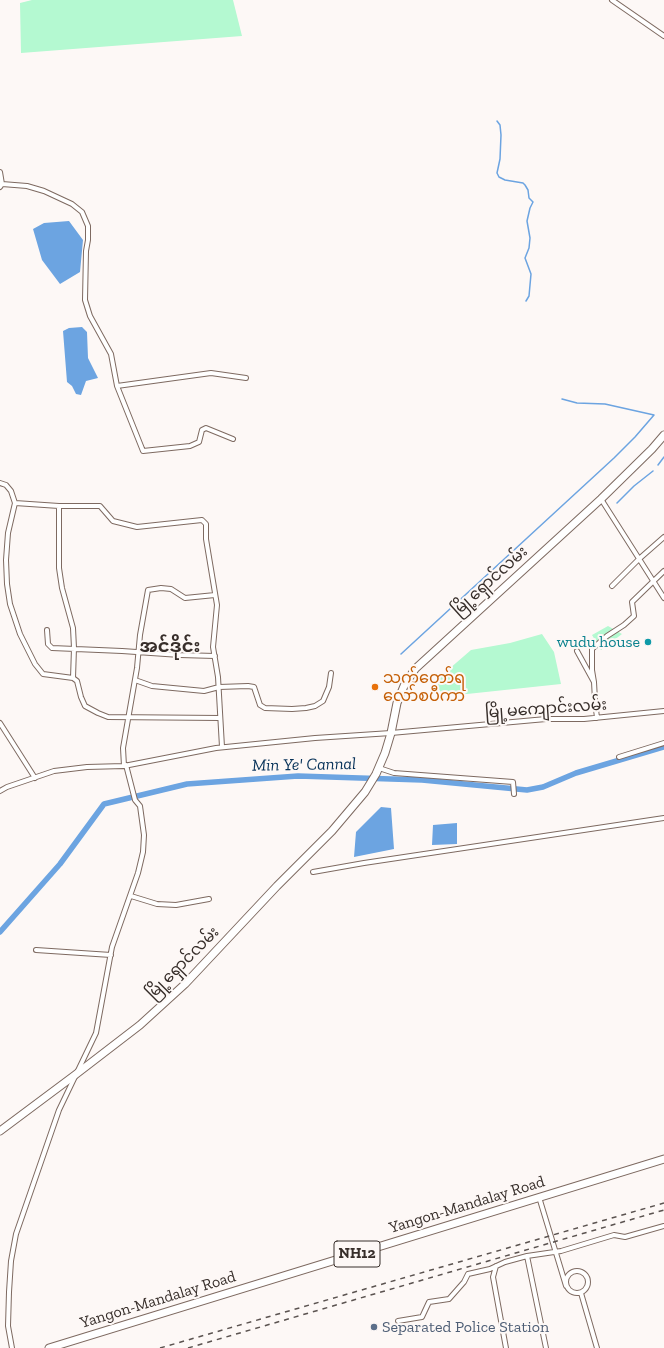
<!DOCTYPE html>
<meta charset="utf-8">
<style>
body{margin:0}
canvas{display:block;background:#fdf8f6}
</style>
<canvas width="664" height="1348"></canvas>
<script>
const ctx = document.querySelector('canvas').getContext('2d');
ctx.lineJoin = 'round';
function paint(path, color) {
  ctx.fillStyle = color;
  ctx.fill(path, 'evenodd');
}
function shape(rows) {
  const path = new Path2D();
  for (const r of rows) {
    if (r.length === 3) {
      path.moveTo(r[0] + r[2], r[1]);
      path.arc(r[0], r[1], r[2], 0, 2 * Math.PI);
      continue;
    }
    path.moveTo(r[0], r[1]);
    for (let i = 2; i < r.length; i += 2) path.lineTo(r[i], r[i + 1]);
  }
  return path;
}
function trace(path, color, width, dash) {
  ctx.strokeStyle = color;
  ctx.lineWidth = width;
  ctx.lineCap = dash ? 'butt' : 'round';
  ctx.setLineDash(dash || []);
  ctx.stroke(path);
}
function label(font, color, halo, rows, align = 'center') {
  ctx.font = font + ' "Zilla Slab","Noto Sans Myanmar",serif';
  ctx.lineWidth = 4;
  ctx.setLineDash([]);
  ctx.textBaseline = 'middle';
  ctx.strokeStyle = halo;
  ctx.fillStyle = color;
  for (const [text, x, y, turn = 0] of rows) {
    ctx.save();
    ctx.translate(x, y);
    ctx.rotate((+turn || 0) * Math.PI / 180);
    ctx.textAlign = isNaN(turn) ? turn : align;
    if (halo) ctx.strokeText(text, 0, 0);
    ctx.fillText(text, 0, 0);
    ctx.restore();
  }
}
paint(shape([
 [32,0,233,0,242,36,21,53,20,3],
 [608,626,622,634,601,650,592,635],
 [542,634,554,652,561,684,467,694,443,695,434,682,471,650,510,643]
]), '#b4f9d1');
paint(shape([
 [69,221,83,240,80,272,60,284,42,260,33,229,44,223],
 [82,327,87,332,88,358,98,378,86,381,81,395,76,394,72,386,67,382,63,331,69,328],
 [381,807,391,808,394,849,354,857,356,832],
 [457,823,457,844,432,845,433,825]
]), '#6ca4e1');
trace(shape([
 [497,121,500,125,501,135,500,159,497,173,499,177,505,180,523,183,525,185,528,190,529,198,533,202,530,208,527,221,530,238,529,248,525,258,531,274,529,296,526,301],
 [658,465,664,457],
 [617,503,634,486,653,471],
 [401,654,614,458,635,437,654,415,605,404,577,403,562,399]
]), '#6ca4e1', 1.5);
trace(shape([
 [0,932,60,864,104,804,187,784,298,776,422,780,527,790,543,787,576,773,664,747]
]), '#6ca4e1', 5.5);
const minor = shape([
 [612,0,664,36],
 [0,172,2,184,0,187],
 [2,184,27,186,44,191,72,204,82,212,88,226,88,240,86,251,85,300,90,316,111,354,117,386,143,451,190,446,199,442,202,430,206,428,233,439],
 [117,386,211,373,246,378],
 [0,483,6,485,11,491,15,503,8,533,6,560,7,584,10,604,20,634,35,664,43,674,73,678,77,681,81,697,85,706,98,713,108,717,220,718],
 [601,499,664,598],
 [15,503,59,506,100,506,113,521,137,527,202,520,206,524,206,539,217,605,213,647,218,677,222,747],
 [59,506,59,568,62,588,73,628,74,648,73,678],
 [612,586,639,559,664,537],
 [47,630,48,644,52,648,122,651,180,655,215,656],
 [577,651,594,682,595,700,597,718],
 [135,680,152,686,204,691,219,687,248,686,254,687,260,705,265,708,292,709,306,708,315,706,323,701,329,687,331,673],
 [594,682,592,670,592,649,607,636,624,625,634,616,632,602,664,571],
 [0,723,35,778],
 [619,757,664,743],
 [124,766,123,748,137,668,140,635,148,590,161,588,171,589,185,598,215,595],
 [379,768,394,773,513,782,514,794],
 [0,791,7,787,54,771,87,767,124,766,216,748,315,738,391,733,546,719,584,719,664,711],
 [313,872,364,863,664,818],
 [131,896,157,904,176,905,209,899],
 [36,950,111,955],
 [539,1197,566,1286],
 [527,1256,546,1348],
 [496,1266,493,1277,506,1348],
 [577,1282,11],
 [581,1293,597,1348],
 [398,1321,422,1317,429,1302,449,1299,464,1282,468,1274,490,1269,505,1262,527,1256,561,1251,614,1235,625,1237,664,1226],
 [12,1348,8,1326,9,1292,11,1261,16,1234,59,1110,96,1033,112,947,138,873,143,852,144,835,140,806,135,800,126,765]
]);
const primary = shape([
 [0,1131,75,1075,140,1025,185,984,277,886,332,831,365,792,376,774,385,753,391,733,397,703,404,686,415,669,601,499,652,449,664,435]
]);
const trunk = shape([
 [49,1348,664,1159]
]);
trace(minor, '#7e6a61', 6);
trace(primary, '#7e6a61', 9);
trace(trunk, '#7e6a61', 9);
trace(minor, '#fff', 4);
trace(primary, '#fff', 7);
trace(trunk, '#fff', 7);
trace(shape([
 [160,1348,664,1203],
 [188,1348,664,1210]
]), '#5b5350', 1.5, [5, 5]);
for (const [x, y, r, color] of [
 [648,642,4,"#0f9aa8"],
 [375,687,4,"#e8710a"],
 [374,1327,4,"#5c6f8a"]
]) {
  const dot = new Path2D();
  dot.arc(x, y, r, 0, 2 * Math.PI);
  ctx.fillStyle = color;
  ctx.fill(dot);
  trace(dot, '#fdf8f6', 1.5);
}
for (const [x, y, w] of [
 [357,1254,46]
]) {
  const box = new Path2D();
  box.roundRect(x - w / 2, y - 13, w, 26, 3);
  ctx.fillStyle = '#fdf8f6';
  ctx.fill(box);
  trace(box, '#372e2a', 1);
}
label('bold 15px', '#372e2a', null, [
 ["NH12",357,1254]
]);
label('16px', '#372e2a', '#fdf8f6', [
 ["မြို့ရှောင်လမ်း",490,581,-42],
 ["မြို့မကျောင်းလမ်း",546,709,-4],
 ["မြို့ရှောင်လမ်း",183,963,-45],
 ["Yangon-Mandalay Road",467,1205,-17],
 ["Yangon-Mandalay Road",158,1300,-17]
]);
label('16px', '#0d838f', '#fdf8f6', [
 ["wudu house",640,642]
], 'right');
label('16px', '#c56008', '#fdf8f6', [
 ["သက်တော်ရ",383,678],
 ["လော်စပီကာ",383,696]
], 'left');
label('16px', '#4e5e75', '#fdf8f6', [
 ["Separated Police Station",382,1327]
], 'left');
label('italic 17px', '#073259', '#fdf8f6', [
 ["Min Ye' Cannal",304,765,-1]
]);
label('bold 18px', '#372e2a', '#fdf8f6', [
 ["အင်ဒိုင်း",170,647]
]);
</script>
